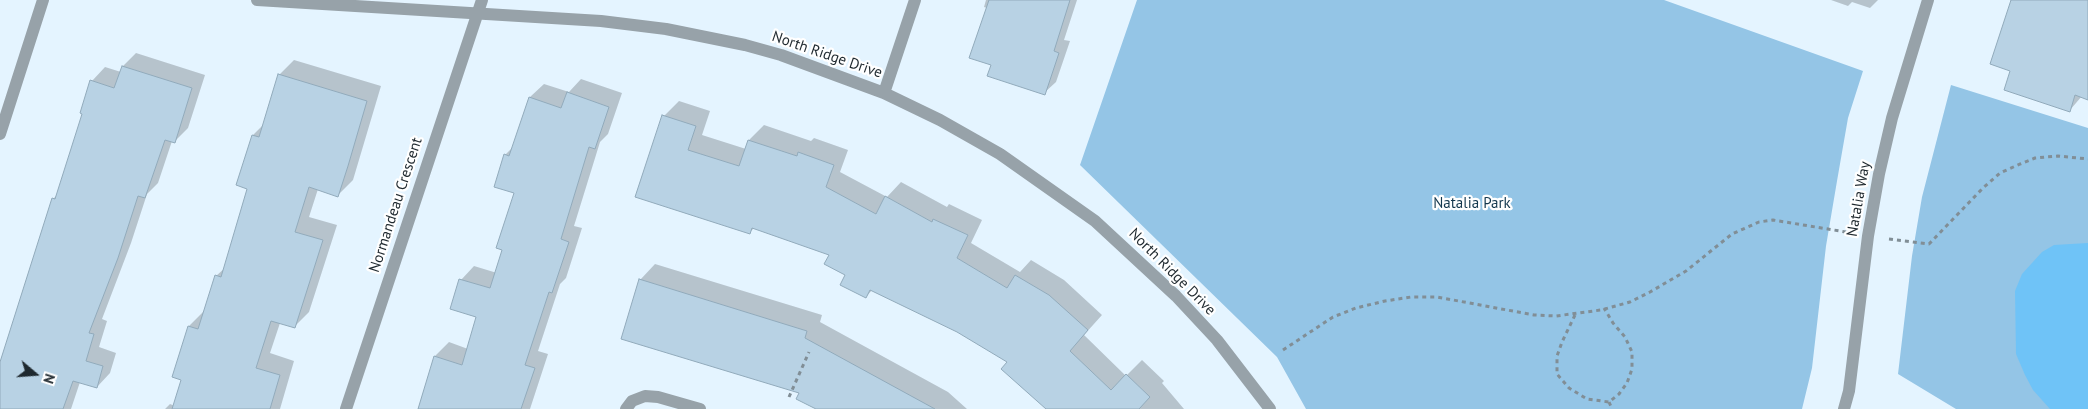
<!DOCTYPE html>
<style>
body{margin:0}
#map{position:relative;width:2088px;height:409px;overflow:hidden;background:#e4f4ff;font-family:"PT Sans",sans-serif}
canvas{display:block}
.north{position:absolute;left:10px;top:349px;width:50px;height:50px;-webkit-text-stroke:4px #fff;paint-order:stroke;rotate:108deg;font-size:14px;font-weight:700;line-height:20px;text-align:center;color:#1f292f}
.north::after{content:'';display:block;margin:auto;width:18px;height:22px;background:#1f292f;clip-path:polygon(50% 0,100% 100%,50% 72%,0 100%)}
</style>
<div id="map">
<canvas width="2088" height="409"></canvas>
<div class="north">N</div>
</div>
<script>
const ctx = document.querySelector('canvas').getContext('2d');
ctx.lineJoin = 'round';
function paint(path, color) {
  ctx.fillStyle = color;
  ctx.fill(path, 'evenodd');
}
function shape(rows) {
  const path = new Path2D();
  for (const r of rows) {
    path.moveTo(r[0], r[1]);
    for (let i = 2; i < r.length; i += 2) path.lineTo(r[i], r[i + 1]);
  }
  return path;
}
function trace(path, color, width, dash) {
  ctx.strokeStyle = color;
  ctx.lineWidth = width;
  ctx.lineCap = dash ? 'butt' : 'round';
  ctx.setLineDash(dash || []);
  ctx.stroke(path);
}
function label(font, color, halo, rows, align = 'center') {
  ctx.font = font + ' "PT Sans",sans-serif';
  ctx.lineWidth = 4.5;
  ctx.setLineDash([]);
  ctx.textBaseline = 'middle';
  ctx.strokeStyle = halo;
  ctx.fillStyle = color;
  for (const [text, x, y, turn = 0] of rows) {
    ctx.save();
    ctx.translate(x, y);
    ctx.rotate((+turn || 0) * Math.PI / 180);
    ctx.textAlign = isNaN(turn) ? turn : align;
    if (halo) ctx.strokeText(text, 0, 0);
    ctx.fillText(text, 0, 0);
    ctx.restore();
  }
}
paint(shape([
 [1137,0,1664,0,1863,71,1848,118,1837,181,1826,246,1812,368,1802,409,1306,409,1277,357,1080,165],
 [1951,85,2088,128,2088,409,1956,409,1898,374,1912,256,1922,197]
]), '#94c5e6');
paint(shape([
 [2088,243,2088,409,2050,409,2033,390,2025,375,2016,354,2015,291,2022,274,2042,252,2054,245]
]), '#6fc3f7');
paint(shape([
 [986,0,1077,0,1064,40,1070,41,1056,82,1044,93,992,64,987,8,984,7],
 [1831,0,1878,0,1870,8,1852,2,1848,6],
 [2012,0,2088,0,2088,96,2082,96,2070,110,2012,70],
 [136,53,205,75,188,128,175,141,172,141,158,183,147,194,131,243,102,319,107,321,99,347,116,353,110,373,97,387,80,382,71,409,0,409,0,366,53,199,58,194,84,113,92,81,105,67,121,72,123,66],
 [294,60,381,86,353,180,338,195,318,189,309,217,337,225,309,312,294,327,280,323,270,353,294,361,280,409,165,409,170,404,175,406,182,379,189,326,204,311,216,276,226,267,249,188,237,184,253,135,264,124,279,75],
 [581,79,622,93,608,134,600,142,574,226,582,228,566,278,560,284,538,351,548,354,530,409,418,409,435,356,449,342,468,349,478,316,461,280,474,266,497,273,504,249,515,193,505,155,513,147,530,97,544,84,569,92],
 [679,101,710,111,702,135,746,149,749,140,764,125,811,141,814,138,848,150,840,172,887,197,901,182,947,207,949,204,982,220,971,243,1020,272,1031,260,1064,280,1102,315,1084,335,1126,376,1142,360,1164,381,1162,383,1184,409,1048,409,1009,362,958,331,872,290,866,297,831,255,755,227,749,233,637,196,664,116],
 [655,264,822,315,820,322,948,392,967,409,818,409,800,392,640,280]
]), '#0003');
const building = shape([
 [989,0,1070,0,1054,51,1059,53,1045,95,987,76,991,65,969,58,989,0],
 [2011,0,2088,0,2088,100,2075,95,2070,112,2004,90,2010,71,1990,64,2011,0],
 [122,66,192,88,175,143,165,140,145,198,138,196,118,258,89,333,94,334,86,361,103,366,97,388,73,381,63,409,0,409,0,362,52,198,55,199,82,114,80,113,90,80,114,88,122,66],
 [278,74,367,101,348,166,338,197,309,187,295,232,323,240,295,328,271,321,256,368,280,375,270,409,172,409,181,380,172,377,188,326,198,329,215,275,221,277,247,189,236,185,252,135,259,137,278,74],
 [567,92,609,107,595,149,589,147,561,239,569,242,552,293,549,292,525,365,535,368,521,409,418,409,434,356,462,365,476,317,450,309,459,279,490,288,502,250,496,248,514,193,494,187,504,154,509,156,529,97,561,108,567,92],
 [662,115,696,126,688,150,739,166,748,140,797,156,798,152,834,165,826,187,876,214,885,196,932,222,933,219,968,235,957,258,1007,288,1015,275,1049,295,1088,330,1070,351,1111,390,1126,374,1150,397,1139,409,1046,409,1001,369,1007,362,957,332,870,290,866,298,840,285,845,275,824,264,829,255,752,228,750,234,635,197,662,115],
 [639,279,807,331,805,338,935,409,816,409,796,399,799,393,621,339,639,279]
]);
paint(building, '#b8d2e4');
trace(building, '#91aabb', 1);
trace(shape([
 [1889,239,1929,244,1983,188,2000,173,2020,164,2035,158,2058,156,2088,159],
 [1575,315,1562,342,1557,356,1557,374,1569,388,1587,399,1609,402,1619,394,1627,383,1632,369,1632,352,1625,337,1613,323,1604,308],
 [1283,350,1333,317,1356,308,1385,301,1411,297,1437,297,1534,315,1556,316,1601,310,1630,302,1650,292,1686,271,1732,234,1759,222,1773,220,1846,232],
 [789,397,809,352],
 [1609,402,1612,409]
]), '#818e96', 3, [4, 4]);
trace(shape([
 [257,0,601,21,666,29,745,45,781,55,884,93,940,120,1000,154,1095,221,1176,296,1217,340,1270,409],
 [884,93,915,0],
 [0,134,43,0],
 [346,409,482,0],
 [626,409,632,401,645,396,658,397,700,409],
 [1844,409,1849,391,1868,236,1879,174,1892,118,1928,0]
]), '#97a2a9', 12);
label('15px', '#1f292f', '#fff', [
 ["North Ridge Drive",827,55,19],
 ["Natalia Way",1859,199,-80],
 ["Normandeau Crescent",396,205,-72],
 ["North Ridge Drive",1172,272,45]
]);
label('15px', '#14384e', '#fff', [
 ["Natalia Park",1472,204]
]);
</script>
